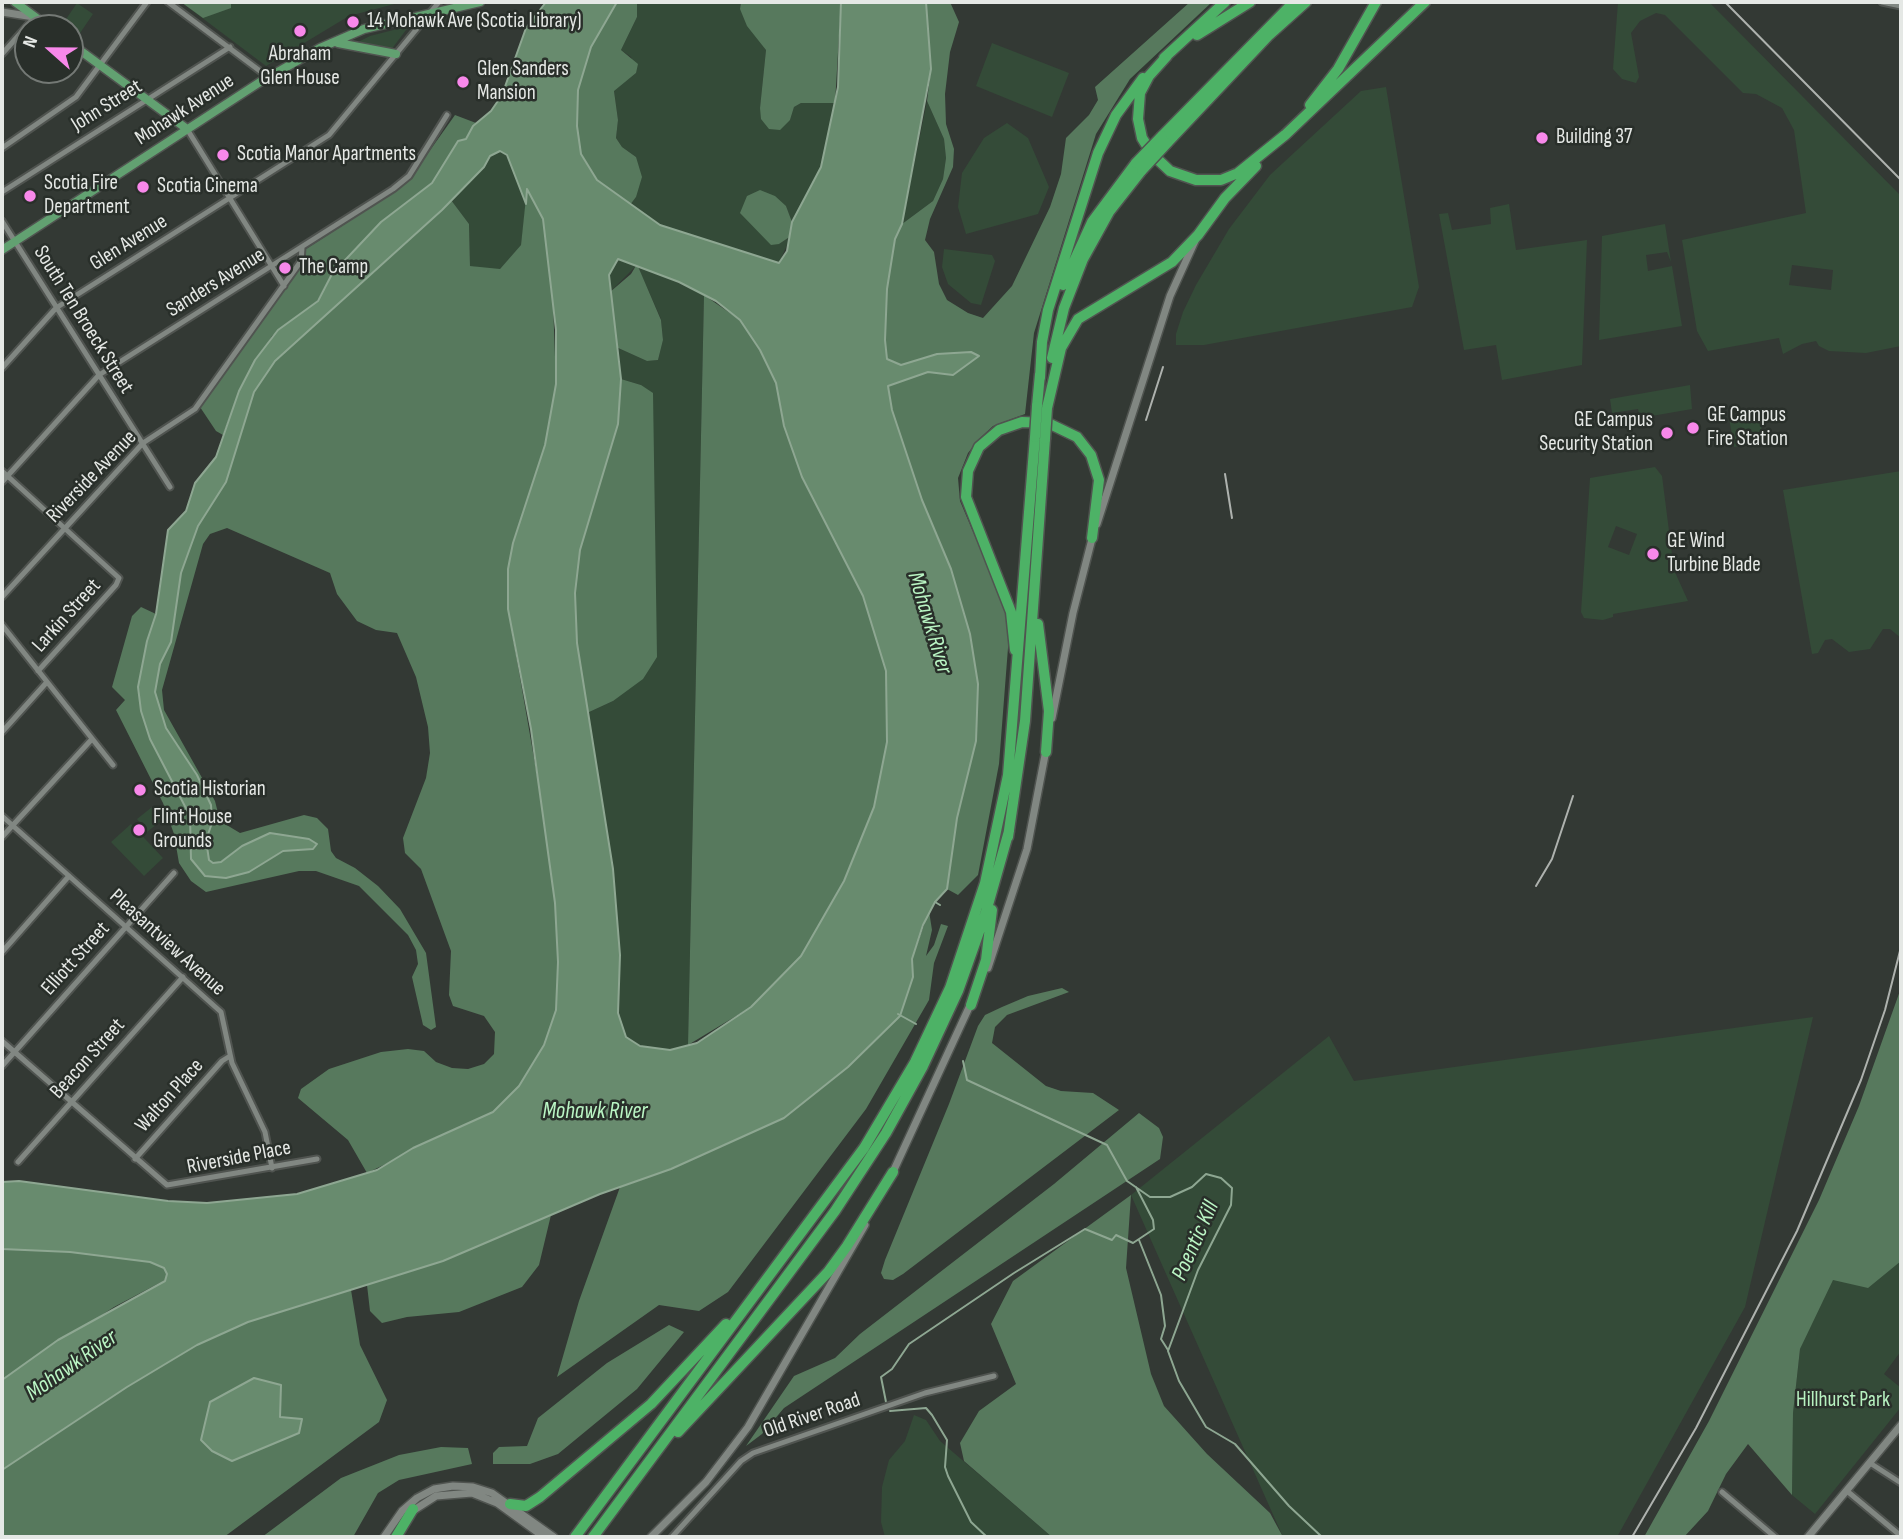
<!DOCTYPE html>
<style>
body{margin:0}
#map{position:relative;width:1903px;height:1539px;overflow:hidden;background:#333934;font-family:"Sofia Sans Condensed",sans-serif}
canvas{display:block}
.frame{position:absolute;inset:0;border:4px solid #e5e8e5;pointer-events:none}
.north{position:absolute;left:14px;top:14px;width:70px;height:70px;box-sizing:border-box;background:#292f2a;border:2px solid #747975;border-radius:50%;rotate:291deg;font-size:19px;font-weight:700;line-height:28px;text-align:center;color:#e5e8e5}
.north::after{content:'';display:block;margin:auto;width:24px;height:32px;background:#f888ea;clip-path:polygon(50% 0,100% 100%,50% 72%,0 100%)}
</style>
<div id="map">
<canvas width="1903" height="1539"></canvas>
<div class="frame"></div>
<div class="north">N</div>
</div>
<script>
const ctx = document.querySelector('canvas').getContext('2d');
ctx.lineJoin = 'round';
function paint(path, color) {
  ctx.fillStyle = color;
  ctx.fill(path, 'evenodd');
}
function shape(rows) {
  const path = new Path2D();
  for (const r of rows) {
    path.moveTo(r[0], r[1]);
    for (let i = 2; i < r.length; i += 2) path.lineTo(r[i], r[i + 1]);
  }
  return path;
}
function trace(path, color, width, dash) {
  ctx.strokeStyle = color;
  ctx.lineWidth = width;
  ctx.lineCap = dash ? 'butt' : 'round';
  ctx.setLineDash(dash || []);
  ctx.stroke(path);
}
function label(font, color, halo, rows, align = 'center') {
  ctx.font = font + ' "Sofia Sans Condensed",sans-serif';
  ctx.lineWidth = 5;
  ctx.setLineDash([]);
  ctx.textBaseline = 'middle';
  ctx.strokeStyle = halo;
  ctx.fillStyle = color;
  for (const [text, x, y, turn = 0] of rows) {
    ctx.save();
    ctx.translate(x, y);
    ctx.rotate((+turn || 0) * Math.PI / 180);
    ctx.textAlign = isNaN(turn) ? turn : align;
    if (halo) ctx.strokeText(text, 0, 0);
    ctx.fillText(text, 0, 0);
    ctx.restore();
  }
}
paint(shape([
 [181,2,402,2,349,16,266,66],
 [635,2,741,2,740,9,766,50,760,108,790,120,794,107,801,103,835,103,821,167,792,222,786,206,779,244,791,236,779,263,660,225,630,205,636,197,636,157,622,147,616,138,618,120,614,90,636,73,631,57,621,50,637,17],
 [1618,2,1709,2,1901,196,1901,346,1866,353,1829,351,1819,346,1816,341,1802,344,1783,354,1779,338,1708,351,1697,331,1682,240,1806,213,1794,130,1782,108,1756,94,1743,93,1665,15,1656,13,1640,21,1631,33,1639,77,1636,83,1622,79,1613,69],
 [1792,265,1833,270,1831,290,1789,285],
 [77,3,93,14,76,39,70,35,70,28,60,28],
 [409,26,391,50,358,42,370,36],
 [992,43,1069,73,1052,117,976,86],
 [1386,87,1419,287,1412,307,1204,345,1176,345,1176,334,1183,312,1196,285,1229,229,1270,175,1361,91],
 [927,101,944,139,946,158,943,179,933,201,902,224],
 [1007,123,1028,138,1049,187,1038,214,966,234,958,207,962,173,984,138],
 [500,151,507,155,526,204,521,245,500,269,487,269,470,266,469,224,451,200,484,167,490,156],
 [1509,204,1516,250,1587,240,1582,365,1502,380,1496,345,1464,350,1439,214,1448,213,1452,230,1491,224,1490,208],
 [1665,224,1671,262,1667,252,1646,255,1648,271,1672,266,1682,326,1599,340,1602,236],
 [944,249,992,255,995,261,981,305,971,303,948,284,942,267],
 [617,259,637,264,704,295,688,1045,670,1050,639,1046,626,1037,618,1013,620,955,613,869,587,713,613,701,641,385,621,379,616,347,647,361,658,360,663,340,661,319,637,265,610,292,609,274],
 [1690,385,1692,409,1640,418,1638,409,1612,413,1610,399],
 [1759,413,1764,442,1734,447,1729,418],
 [1655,467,1662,476,1674,570,1688,601,1613,614,1613,617,1603,620,1584,618,1581,612,1590,478],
 [1616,526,1637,534,1629,555,1608,547],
 [1901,471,1901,638,1890,629,1883,629,1870,649,1849,652,1832,639,1825,640,1818,653,1812,654,1783,490],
 [152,807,162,820,147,832,137,819],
 [131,824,163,858,144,876,111,842],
 [1813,1017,1745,1307,1617,1537,1283,1537,1131,1195,1329,1036,1354,1081],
 [1901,1093,1901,1351,1884,1374,1901,1388,1901,1407,1815,1514,1792,1495,1793,1413,1800,1349],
 [914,1415,926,1420,940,1441,1052,1537,885,1537,881,1522,882,1487,889,1460,905,1441]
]), '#344b38');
paint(shape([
 [181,2,231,2,231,8,203,18],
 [617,2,637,4,637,17,621,50,638,64,636,73,614,91,618,120,616,138,622,147,636,157,642,177,636,197,630,205,597,180,581,154,577,126,578,90,591,47],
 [741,2,841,2,835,103,801,103,794,107,790,120,780,130,769,129,761,119,760,108,766,50,747,26,740,9],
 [926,2,950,2,959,22,950,52,945,94,946,124,954,149,953,167,930,219,925,240,934,252,939,284,947,300,968,313,983,318,1012,286,1050,207,1061,174,1066,138,1089,115,1098,100,1095,87,1190,2,1212,2,1130,79,1096,134,1034,333,1025,414,993,426,979,439,968,453,958,478,960,501,1005,607,1009,635,999,764,978,875,958,895,947,889,957,818,970,634,951,569,922,500,892,410,888,386,928,372,953,375,978,356,937,354,901,365,887,359,885,340,887,289,895,239,902,224,933,201,943,179,946,158,944,139,927,101,931,69],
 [455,115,476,123,466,139,458,141,432,183,381,222,332,274,317,301,272,336,239,391,223,435,216,431,200,407,305,260,306,249,397,190,411,177],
 [527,188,543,219,552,275,556,384,545,445,513,543,508,609,545,821,555,903,558,962,556,1010,544,1046,519,1086,493,1112,367,1173,348,1140,298,1098,301,1089,329,1069,381,1052,408,1049,424,1051,436,1062,452,1068,468,1069,484,1064,494,1054,495,1032,484,1016,453,1006,449,995,451,951,421,869,405,853,403,838,426,778,430,753,428,727,416,677,397,633,376,630,357,621,337,594,330,573,227,528,210,534,203,544,162,690,164,710,215,801,220,821,240,833,304,815,317,818,328,829,331,851,336,858,355,868,378,886,400,909,426,953,436,1027,431,1030,423,1025,412,977,418,964,416,950,408,935,359,886,316,871,299,871,206,892,191,881,179,863,174,834,163,803,116,710,125,700,112,687,132,616,141,607,156,614,147,641,138,687,150,739,190,816,191,859,205,876,226,878,249,872,282,851,313,849,317,844,309,839,270,833,242,846,221,862,213,863,209,860,197,775,165,728,155,692,160,664,171,642,181,573,198,526,226,482,254,392,275,361,451,200,469,224,470,266,500,269,521,245],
 [760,190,775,196,786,206,792,222,791,236,779,244,771,245,740,213,747,196],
 [637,264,661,320,663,340,658,360,647,361,616,347,610,292,631,274],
 [704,295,740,320,761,350,776,383,784,426,802,477,863,596,886,671,887,742,874,807,844,881,801,956,751,1007,688,1045],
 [621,379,641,385,653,393,657,657,643,679,613,701,587,713,577,643,575,593,580,550,618,424],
 [929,911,932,930,926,956,934,945,941,924,948,926,934,963,929,1000,866,1109,728,1292,699,1311,659,1305,557,1377,579,1301,620,1187,671,1169,784,1118,848,1067,900,1016,913,977,912,959],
 [1062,988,1069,992,1007,1015,995,1027,992,1043,1046,1086,1061,1091,1093,1093,1119,1110,903,1274,893,1280,884,1279,881,1273,885,1260,949,1104,978,1026,985,1015,1002,1007,1028,996],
 [1901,988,1901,1261,1868,1288,1833,1280,1800,1349,1793,1413,1792,1495,1748,1444,1726,1474,1708,1511,1684,1537,1644,1537,1709,1421,1819,1200,1859,1106],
 [1139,1113,1159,1128,1163,1137,1160,1159,784,1408,762,1434,746,1446,794,1376,835,1358,860,1334,1054,1184],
 [1131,1195,1126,1268,1151,1374,1164,1406,1207,1454,1270,1513,1283,1537,1052,1537,964,1461,960,1443,979,1411,1016,1384,991,1324,1013,1281],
 [551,1215,539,1265,522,1287,459,1312,407,1317,382,1323,370,1311,367,1285,443,1261],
 [2,1249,70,1252,150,1262,164,1268,167,1274,165,1280,114,1307,2,1380],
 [351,1290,360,1345,387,1400,379,1422,224,1537,2,1537,2,1470,127,1387,197,1345,248,1322],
 [254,1378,281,1385,280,1418],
 [669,1325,684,1332,637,1389,558,1454,530,1464,493,1464,493,1453,499,1447,527,1446,538,1418,607,1363],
 [441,1447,468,1448,472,1464,399,1480,378,1493,353,1537,262,1537,341,1478,399,1455]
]), '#57795d');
const water = shape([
 [546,2,617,2,591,47,578,90,577,126,581,154,597,180,660,225,779,263,787,251,792,222,821,167,838,87,841,2,926,2,931,69,902,224,895,239,887,289,885,340,887,359,901,365,937,354,971,352,979,356,953,375,928,372,888,386,892,410,922,500,951,569,970,634,978,684,976,741,957,818,947,889,935,902,923,925,912,959,913,977,900,1016,848,1067,784,1118,671,1169,600,1194,443,1261,248,1322,197,1345,127,1387,2,1470,2,1380,58,1340,165,1281,167,1274,164,1268,150,1262,70,1252,2,1249,2,1182,19,1181,168,1201,207,1203,297,1194,377,1170,413,1148,493,1112,519,1086,544,1045,556,1010,558,962,555,903,531,729,508,609,508,569,513,543,545,445,556,384,556,330,543,219,527,189,526,204,507,155,500,151,490,156,484,167,442,210,275,361,254,392,226,482,198,526,181,573,171,642,160,664,155,692,166,728,197,775,211,805,212,823,206,840,209,860,213,863,221,862,242,846,270,833,309,839,317,844,313,849,283,851,249,872,226,878,205,876,191,859,190,816,150,739,141,711,138,687,147,641,156,614,168,530,186,511,195,483,216,457,239,391,255,360,278,330,318,301,332,274,381,222,432,183,458,141,466,139,473,126,491,111,502,95,526,28,546,2],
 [618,259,679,282,716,301,740,320,760,350,776,383,784,426,802,477,863,596,886,671,887,742,874,807,844,881,801,956,751,1007,697,1043,670,1050,640,1046,626,1037,618,1013,620,955,613,869,577,643,575,593,580,550,618,424,621,379,609,275,618,259],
 [254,1378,281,1385,280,1417,302,1419,299,1433,232,1461,212,1451,201,1440,210,1402,254,1378]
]);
paint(water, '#688b6e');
trace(water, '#8ea792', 2);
trace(shape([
 [935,902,940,905],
 [898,1014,916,1024],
 [963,1061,967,1080,1107,1145,1127,1181,1150,1197,1170,1197,1192,1187,1206,1174,1221,1178,1232,1188,1231,1205,1198,1270,1168,1351,1179,1381,1206,1427,1235,1444,1289,1506,1322,1537],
 [1139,1240,1161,1295,1165,1326,1161,1339,1168,1350],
 [886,1402,881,1377,892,1369,909,1344,1014,1273,1085,1229,1112,1240,1116,1235,1133,1243,1154,1229,1153,1220,1136,1187],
 [890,1411,926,1408,932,1415,947,1440,945,1467,948,1476,971,1522,987,1537]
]), '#8ea792', 2);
const street = shape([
 [168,2,268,77],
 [1882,2,1901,6],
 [2,54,35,17],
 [187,129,284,286],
 [2,148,76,97,147,2],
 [2,192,230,47],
 [2,221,170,487],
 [2,368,56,308,329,135,439,2],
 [2,471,119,578,116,585,38,671],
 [2,482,99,375,393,189,409,176,447,115],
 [2,597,143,443,195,409,301,261,302,248],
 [2,625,113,765],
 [2,732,47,682],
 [2,816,221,1012,232,1063,265,1132,272,1168],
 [2,837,92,739],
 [2,952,69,876],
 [2,1041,167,1185,317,1159],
 [2,1066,174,873],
 [135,1159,222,1061,230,1056],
 [18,1162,183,977],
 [1870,1463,1901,1483],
 [1847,1491,1901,1536],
 [1722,1492,1775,1537],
 [672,1537,741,1461,753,1453,925,1393,994,1376]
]);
const secondary = shape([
 [2,12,34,17],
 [1097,524,1170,296,1195,241],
 [1052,718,1073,613,1093,535],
 [988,968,1027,849,1046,750],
 [892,1174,972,1001],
 [411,1512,436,1496,472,1493,497,1503,544,1537],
 [384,1537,402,1511,417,1498,434,1489,453,1486,473,1487,492,1493,554,1537],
 [651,1537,706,1482,748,1427,865,1225],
 [1808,1537,1901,1425]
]);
const primary = shape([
 [15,2,50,28],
 [70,43,187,129],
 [338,43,396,54],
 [2,250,260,82,320,48,364,29,480,2]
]);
const highway = shape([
 [1197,35,1250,2],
 [1167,56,1149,76,1140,93,1138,119,1142,138,1152,154,1170,171,1196,180,1221,180,1238,173,1285,135,1425,2],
 [1164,58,1225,2],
 [1310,105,1338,69,1376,2],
 [1162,136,1294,2],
 [1167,143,1268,36,1306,2],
 [1063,285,1092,222,1136,163],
 [1052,358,1064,308,1083,259,1109,212,1142,170],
 [1040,378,1042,342,1048,310,1098,153,1116,115,1143,78],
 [1037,406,1040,374],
 [1047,408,1061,348,1078,319,1172,262,1198,235,1225,198,1256,166],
 [1038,624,1049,711,1046,752],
 [1015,650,1011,612,966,497,968,471,979,447,999,430,1022,422,1048,423,1077,437,1091,455,1099,480,1092,538],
 [1008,837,1025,721,1045,439],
 [971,1005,986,960,992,910],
 [678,1432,828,1272,847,1246,893,1172],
 [510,1504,526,1506,540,1497,651,1404,726,1324],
 [396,1537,413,1509],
 [575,1537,864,1148,915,1062,950,988,985,883,1008,775,1035,437],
 [593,1537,835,1211,886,1133,923,1066,958,991,986,912,1009,831]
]);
trace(street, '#505450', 9);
trace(secondary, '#505450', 10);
trace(primary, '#505450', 11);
trace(highway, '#505450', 13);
trace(street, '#818782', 5);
trace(secondary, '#818782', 7);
trace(primary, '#62a171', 8);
trace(highway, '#4db266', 10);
trace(shape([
 [1725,2,1901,180],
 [1146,420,1163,367],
 [1225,474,1232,518],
 [1536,886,1552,859,1573,796],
 [1632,1537,1696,1428,1797,1231,1861,1080,1885,1010,1901,947]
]), '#aeb2ae', 2);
const highwayBridge = shape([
 [1136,163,1162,136],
 [1142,170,1167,143],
 [1035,437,1037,406],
 [1045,439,1047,408]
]);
trace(highwayBridge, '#505450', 13, []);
trace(highwayBridge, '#4db266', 10);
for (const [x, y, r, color] of [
 [353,22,7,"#f888ea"],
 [300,31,7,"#f888ea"],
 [463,82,7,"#f888ea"],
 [1542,138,7,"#f888ea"],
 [223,155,7,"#f888ea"],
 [143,187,7,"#f888ea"],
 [30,196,7,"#f888ea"],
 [285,268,7,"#f888ea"],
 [1693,428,7,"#f888ea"],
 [1667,433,7,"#f888ea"],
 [1653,554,7,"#f888ea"],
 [140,790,7,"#f888ea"],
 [139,830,7,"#f888ea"]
]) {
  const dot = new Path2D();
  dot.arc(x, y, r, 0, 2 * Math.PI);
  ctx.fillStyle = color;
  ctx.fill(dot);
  trace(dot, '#292f2a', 2.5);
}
label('21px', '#e5e8e5', '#292f2a', [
 ["14 Mohawk Ave (Scotia Library)",367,22],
 ["Abraham",300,55,"center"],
 ["Glen House",300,79,"center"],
 ["Glen Sanders",477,70],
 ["Mansion",477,94],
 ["Building 37",1556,138],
 ["Scotia Manor Apartments",237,155],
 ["Scotia Fire",44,184],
 ["Department",44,208],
 ["Scotia Cinema",157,187],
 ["The Camp",299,268],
 ["GE Campus",1707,416],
 ["Fire Station",1707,440],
 ["GE Campus",1653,421,"right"],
 ["Security Station",1653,445,"right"],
 ["GE Wind",1667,542],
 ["Turbine Blade",1667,566],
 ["Scotia Historian",154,790],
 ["Flint House",153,818],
 ["Grounds",153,842]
], 'left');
label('21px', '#e5e8e5', '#292f2a', [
 ["John Street",107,106,-32],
 ["Mohawk Avenue",185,110,-33],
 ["Glen Avenue",129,243,-32],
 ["Sanders Avenue",216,283,-32],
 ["South Ten Broeck Street",83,320,58],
 ["Riverside Avenue",92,477,-46],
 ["Larkin Street",67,616,-48],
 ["Pleasantview Avenue",167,943,42],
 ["Elliott Street",76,959,-48],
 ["Beacon Street",88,1059,-48],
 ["Walton Place",170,1096,-48],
 ["Riverside Place",239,1158,-11],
 ["Old River Road",812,1416,-19]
]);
label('21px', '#b7f1c0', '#292f2a', [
 ["Hillhurst Park",1843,1401]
]);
label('italic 23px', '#baf5c4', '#292f2a', [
 ["Mohawk River",929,623,73],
 ["Mohawk River",595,1112],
 ["Poentic Kill",1196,1241,-66],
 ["Mohawk River",72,1366,-35]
]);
</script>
